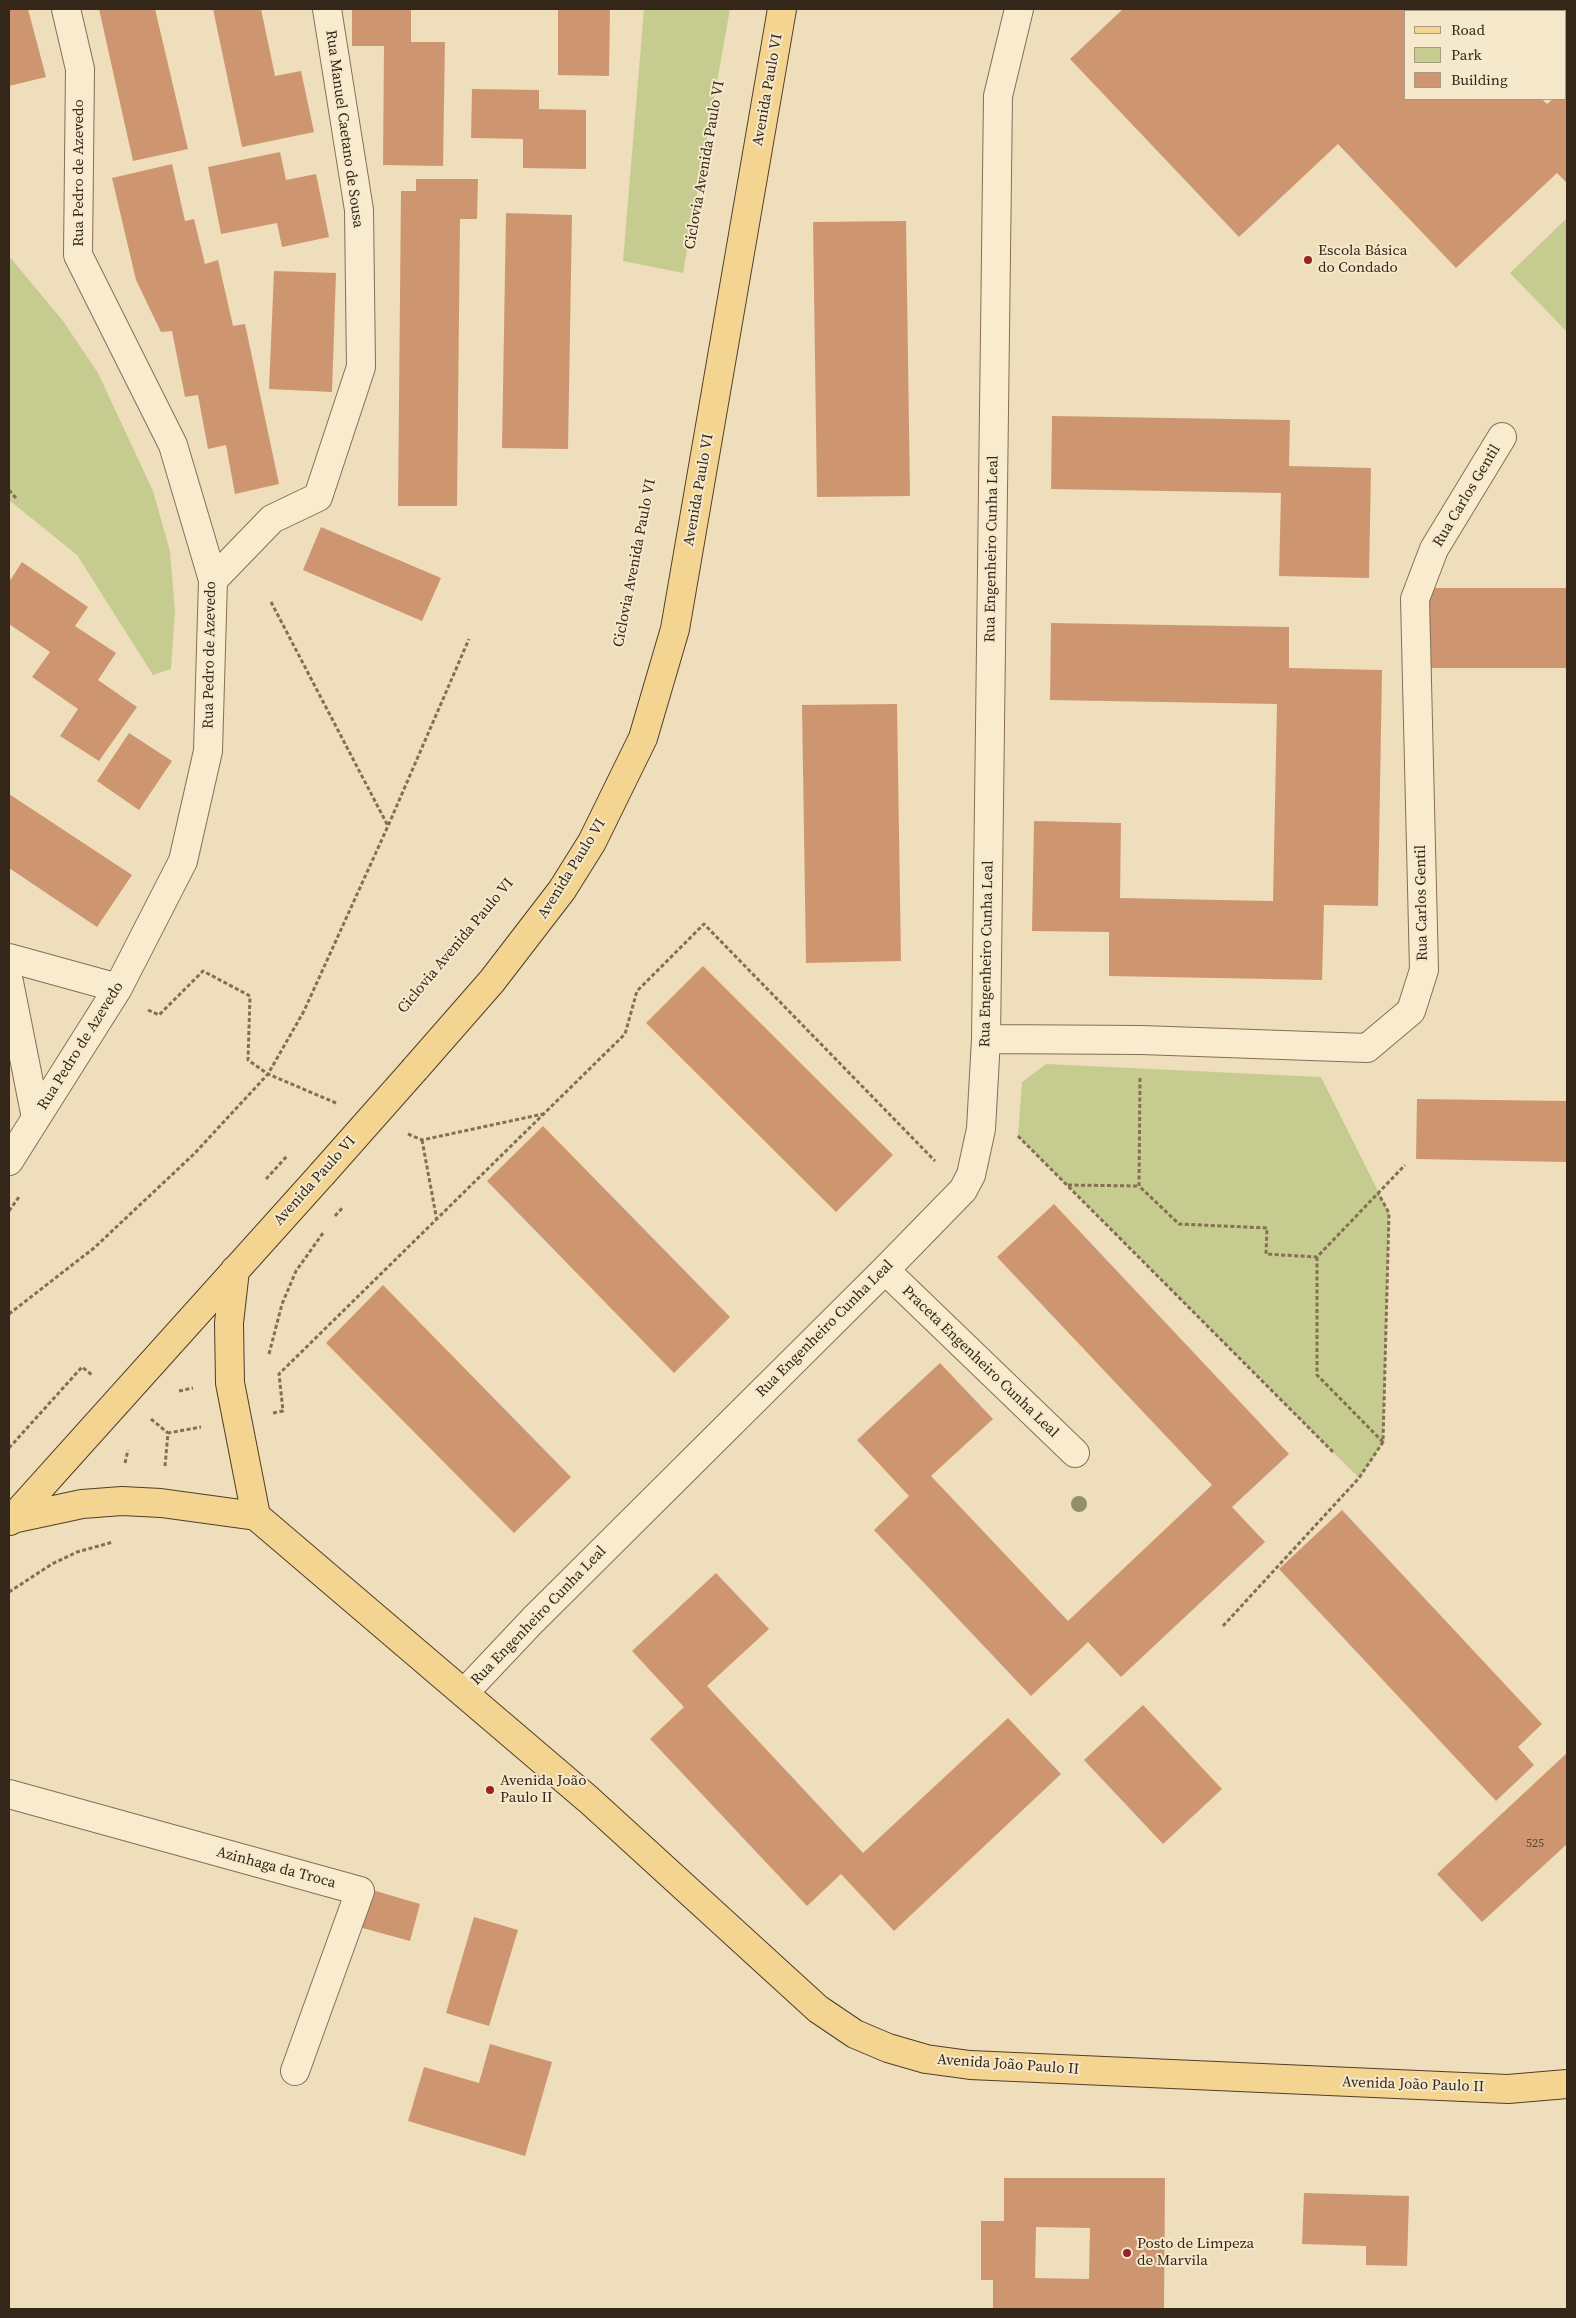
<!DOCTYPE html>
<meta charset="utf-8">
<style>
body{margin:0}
#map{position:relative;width:1576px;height:2318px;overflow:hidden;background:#eedebc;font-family:"Source Serif 4",serif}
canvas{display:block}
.frame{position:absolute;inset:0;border:10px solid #34271a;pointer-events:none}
.legend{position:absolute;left:1404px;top:10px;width:162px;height:90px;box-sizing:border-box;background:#f6e9cb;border:1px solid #a89b84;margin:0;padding:6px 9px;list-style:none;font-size:15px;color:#34271a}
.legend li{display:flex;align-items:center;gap:10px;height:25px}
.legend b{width:25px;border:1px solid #a89b84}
</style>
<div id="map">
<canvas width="1576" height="2318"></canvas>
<div class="frame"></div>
<ul class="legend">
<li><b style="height:6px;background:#f4d491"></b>Road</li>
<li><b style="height:14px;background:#c6cc90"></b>Park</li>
<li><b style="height:14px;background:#ce9670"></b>Building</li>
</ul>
</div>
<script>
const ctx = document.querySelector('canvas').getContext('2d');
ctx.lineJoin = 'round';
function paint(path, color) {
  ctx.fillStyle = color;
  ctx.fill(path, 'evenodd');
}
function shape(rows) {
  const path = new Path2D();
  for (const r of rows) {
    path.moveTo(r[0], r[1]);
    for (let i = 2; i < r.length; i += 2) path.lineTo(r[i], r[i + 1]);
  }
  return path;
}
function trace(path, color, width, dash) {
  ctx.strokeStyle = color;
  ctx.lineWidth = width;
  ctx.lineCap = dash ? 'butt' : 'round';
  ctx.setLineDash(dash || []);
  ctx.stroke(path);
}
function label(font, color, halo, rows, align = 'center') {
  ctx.font = font + ' "Source Serif 4",serif';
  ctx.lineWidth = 4;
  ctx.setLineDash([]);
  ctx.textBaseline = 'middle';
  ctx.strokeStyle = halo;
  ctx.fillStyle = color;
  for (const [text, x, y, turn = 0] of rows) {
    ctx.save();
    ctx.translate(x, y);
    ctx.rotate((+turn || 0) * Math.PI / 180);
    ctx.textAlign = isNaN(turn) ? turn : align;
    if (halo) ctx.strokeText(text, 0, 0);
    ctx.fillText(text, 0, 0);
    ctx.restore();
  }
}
paint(shape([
 [644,9,730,9,683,273,623,261],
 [1567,218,1567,332,1510,273],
 [9,256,63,321,98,373,153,491,170,551,175,611,171,669,153,675,77,555,9,500],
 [1046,1064,1321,1077,1389,1213,1383,1442,1359,1478,1018,1136,1022,1082]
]), '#c6cc90');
paint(shape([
 [9,9,28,9,46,77,9,86],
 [99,9,155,9,188,149,133,161],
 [213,9,261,9,275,76,301,71,314,132,242,147],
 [352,9,411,9,411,42,445,42,443,166,383,165,384,46,352,46],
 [558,9,610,9,609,76,558,75],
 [1123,9,1521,9,1519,11,1405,11,1405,99,1542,99,1547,104,1553,99,1565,99,1565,93,1567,96,1567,183,1557,173,1456,268,1338,144,1239,237,1070,59],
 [472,89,539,90,539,109,586,110,586,169,523,168,523,139,471,138],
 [280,152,286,180,316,174,329,237,282,247,277,223,221,234,208,167],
 [172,164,185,221,194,219,205,264,218,260,233,326,245,324,279,484,235,494,226,445,208,449,198,395,185,397,172,331,161,332,136,280,112,178],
 [416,179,478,179,477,219,460,219,457,506,398,506,401,191,416,191],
 [506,213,572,215,568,449,502,448],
 [906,221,910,496,817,497,813,222],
 [274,271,336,273,332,392,269,389],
 [1052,416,1290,420,1289,466,1371,468,1369,578,1279,576,1281,493,1051,489],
 [321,527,441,578,422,621,303,570],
 [22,562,88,607,75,626,116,653,98,680,137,707,99,761,60,736,78,709,32,677,50,652,9,624,9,582],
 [1427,588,1567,588,1567,668,1427,668],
 [1051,623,1289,627,1289,668,1382,670,1378,906,1324,905,1322,980,1109,976,1109,932,1032,931,1034,821,1121,823,1120,898,1273,901,1277,704,1050,700],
 [897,704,901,961,806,963,802,705],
 [129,733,172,761,139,810,97,781],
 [9,794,132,875,97,927,9,868],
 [703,966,893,1155,836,1212,646,1023],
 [1417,1099,1567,1101,1567,1162,1416,1159],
 [543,1126,730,1317,674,1373,487,1181],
 [1054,1204,1289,1454,1232,1507,1265,1542,1121,1677,1088,1642,1031,1696,874,1530,909,1496,857,1440,940,1363,993,1419,931,1476,1068,1621,1212,1485,997,1257],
 [383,1285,571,1477,514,1533,326,1343],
 [1342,1510,1542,1724,1518,1747,1534,1765,1496,1801,1279,1569],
 [716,1573,769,1629,707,1686,863,1853,1008,1718,1061,1774,894,1931,841,1874,807,1906,650,1739,684,1707,632,1651],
 [1143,1705,1222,1789,1163,1844,1084,1760],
 [1567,1753,1567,1844,1482,1922,1437,1874],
 [369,1889,420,1904,410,1941,359,1927],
 [474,1917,518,1930,489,2026,446,2013],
 [490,2044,552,2062,525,2156,408,2121,424,2067,479,2083],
 [1004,2178,1165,2178,1164,2309,993,2309,993,2280,981,2280,981,2221,1004,2221],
 [1036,2227,1090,2228,1089,2279,1035,2278],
 [1304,2193,1409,2196,1407,2266,1366,2265,1366,2246,1302,2244]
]), '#ce9670');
const minor = shape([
 [213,580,272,519,318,497,361,367,359,210,327,9],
 [9,958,118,988],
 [9,982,36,1118],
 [986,1039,1141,1040,1367,1048,1411,1011,1424,970,1415,599,1434,549,1502,437],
 [9,1161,118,988,183,861,208,751,213,580,173,445,78,255,80,69,66,9],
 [885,1270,1075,1453],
 [464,1693,533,1620,885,1270,963,1190,971,1175,981,1129,986,1039,998,96,1019,9],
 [9,1794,360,1891,295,2071]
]);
const major = shape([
 [415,1069,492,981,562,890,592,842,643,738,675,629,782,9],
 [235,1270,229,1323,230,1383,256,1516],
 [12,1519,82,1504,122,1501,161,1503,256,1516,589,1800,818,2009,855,2034,888,2048,926,2059,970,2065,1508,2089,1567,2084],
 [10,1521,322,1174]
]);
trace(minor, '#866e55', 30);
trace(major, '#533c2a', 30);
trace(shape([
 [9,490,16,498],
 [271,602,388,826],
 [148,1010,159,1015,203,971,250,996,248,1060,268,1074,336,1103],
 [1140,1078,1139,1186,1179,1224,1267,1228,1266,1254,1317,1257,1405,1165],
 [408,1134,422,1140,543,1114],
 [1018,1136,1333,1452],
 [422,1140,437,1221],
 [1068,1185,1139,1186],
 [9,1211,19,1197],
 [1317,1257,1317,1375,1383,1442],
 [9,1314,94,1248,194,1154,268,1074,304,1011,388,826,469,639],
 [269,1354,282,1304,296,1271,323,1233],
 [179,1391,193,1388],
 [273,1413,283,1411,279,1374,625,1034,637,991,704,924,935,1161],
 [151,1419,168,1433],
 [9,1448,82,1367,92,1375],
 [125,1463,128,1450],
 [165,1466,168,1433,201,1427],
 [9,1592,52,1564,77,1552,113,1542],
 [1223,1626,1359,1478,1383,1442,1389,1213,1378,1193]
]), '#866e55', 3, [4, 2.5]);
trace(minor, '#f9ecce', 28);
trace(major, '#f4d491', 28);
const majorBridge = shape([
 [322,1174,415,1069]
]);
trace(majorBridge, '#533c2a', 30, []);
trace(shape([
 [266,1179,288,1155],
 [335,1216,343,1207]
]), '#866e55', 3, [4, 2.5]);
trace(majorBridge, '#f4d491', 28);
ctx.fillStyle = '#929066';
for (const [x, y] of [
 [1079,1504]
]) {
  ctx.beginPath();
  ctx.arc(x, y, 8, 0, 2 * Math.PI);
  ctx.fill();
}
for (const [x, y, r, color] of [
 [1308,260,5,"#962426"],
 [490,1790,5,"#962426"],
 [1127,2253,5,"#962426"]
]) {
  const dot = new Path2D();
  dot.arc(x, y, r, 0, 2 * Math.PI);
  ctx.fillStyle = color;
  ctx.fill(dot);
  trace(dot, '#f6e9cb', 2);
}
label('12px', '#5a4330', null, [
 ["525",1535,1844]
]);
label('15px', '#34271a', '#f6e9cb', [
 ["Avenida Paulo VI",768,90,-80],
 ["Rua Manuel Caetano de Sousa",344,129,82],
 ["Ciclovia Avenida Paulo VI",705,165,-80],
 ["Rua Pedro de Azevedo",79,173,-90],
 ["Avenida Paulo VI",699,490,-80],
 ["Rua Carlos Gentil",1467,496,-59],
 ["Rua Engenheiro Cunha Leal",992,549,-89],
 ["Ciclovia Avenida Paulo VI",635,563,-79],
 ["Rua Pedro de Azevedo",210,655,-89],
 ["Avenida Paulo VI",572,869,-58],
 ["Rua Carlos Gentil",1422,903,-91],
 ["Ciclovia Avenida Paulo VI",456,946,-50],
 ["Rua Engenheiro Cunha Leal",987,954,-89],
 ["Rua Pedro de Azevedo",81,1046,-58],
 ["Avenida Paulo VI",315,1181,-48],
 ["Rua Engenheiro Cunha Leal",825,1329,-45],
 ["Praceta Engenheiro Cunha Leal",980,1362,44],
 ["Rua Engenheiro Cunha Leal",539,1616,-46],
 ["Azinhaga da Troca",276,1868,15],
 ["Avenida João Paulo II",1008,2065,4],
 ["Avenida João Paulo II",1413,2085,2]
]);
label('15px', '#34271a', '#f6e9cb', [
 ["Escola Básica",1318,251],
 ["do Condado",1318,268],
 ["Avenida João",500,1781],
 ["Paulo II",500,1798],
 ["Posto de Limpeza",1137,2244],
 ["de Marvila",1137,2261]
], 'left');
</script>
